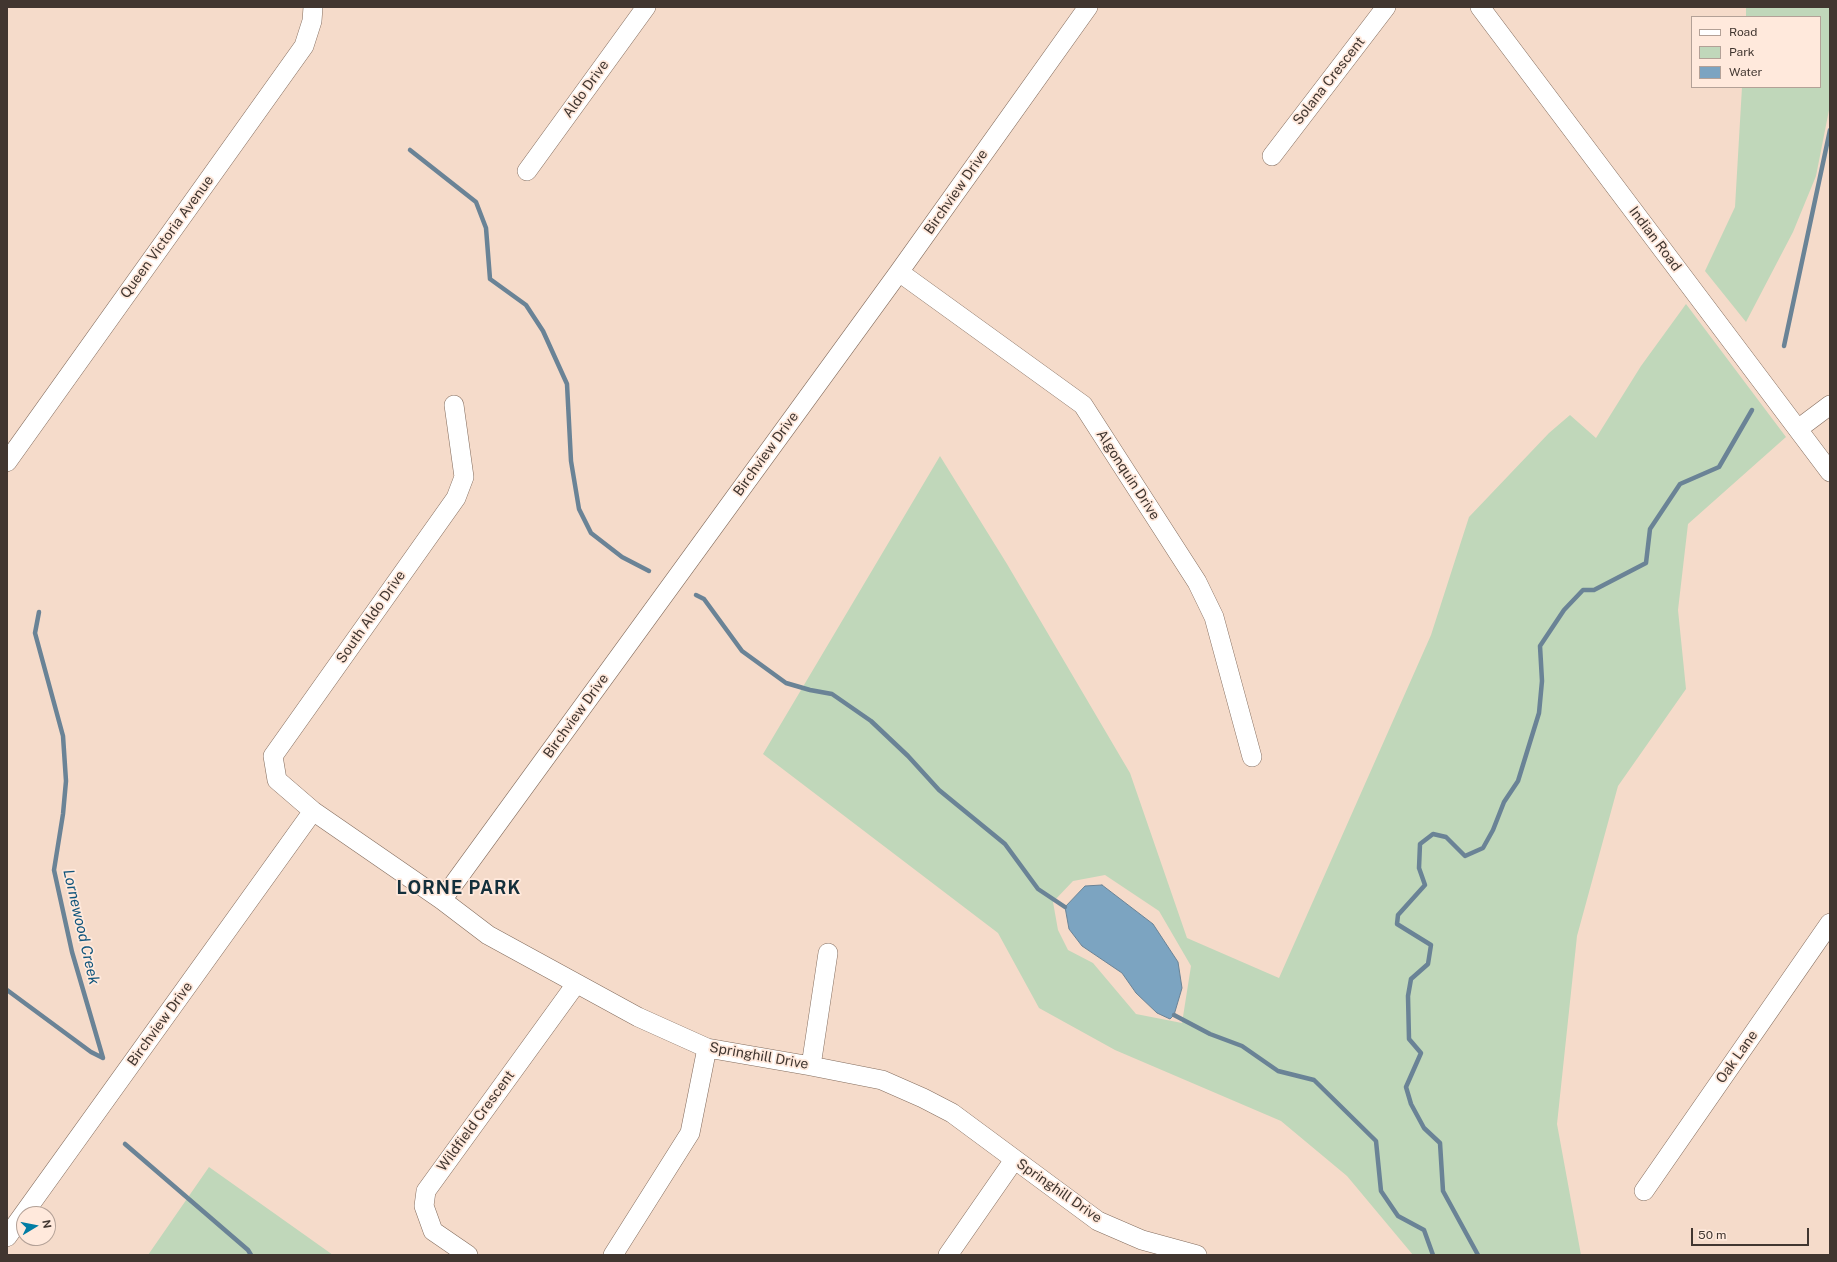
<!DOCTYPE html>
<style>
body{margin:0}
#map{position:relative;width:1837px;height:1262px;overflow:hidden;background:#f5dbca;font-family:"Public Sans",sans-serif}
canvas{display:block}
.frame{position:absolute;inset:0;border:8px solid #413630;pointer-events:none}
.legend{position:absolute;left:1691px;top:16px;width:130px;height:72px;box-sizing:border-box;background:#ffe9dc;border:1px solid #b3a197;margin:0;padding:5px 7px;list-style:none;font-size:12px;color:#413630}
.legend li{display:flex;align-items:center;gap:8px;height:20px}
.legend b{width:20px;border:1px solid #b3a197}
.north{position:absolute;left:16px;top:1206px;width:40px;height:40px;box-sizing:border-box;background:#ffe9dc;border:1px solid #b3a197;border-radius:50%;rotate:80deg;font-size:11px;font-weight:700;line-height:16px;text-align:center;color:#413630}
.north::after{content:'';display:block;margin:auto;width:14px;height:18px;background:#027da4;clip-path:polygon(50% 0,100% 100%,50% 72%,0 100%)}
.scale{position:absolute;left:1691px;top:1228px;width:118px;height:18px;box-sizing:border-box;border:2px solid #413630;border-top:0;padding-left:5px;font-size:12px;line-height:14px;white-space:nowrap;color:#413630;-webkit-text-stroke:3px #ffe9dc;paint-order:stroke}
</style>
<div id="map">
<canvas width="1837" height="1262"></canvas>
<div class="frame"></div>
<ul class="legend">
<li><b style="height:5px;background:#fff"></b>Road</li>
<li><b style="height:11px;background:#c0d7ba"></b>Park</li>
<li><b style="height:11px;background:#7ca4c1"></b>Water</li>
</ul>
<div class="north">N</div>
<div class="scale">50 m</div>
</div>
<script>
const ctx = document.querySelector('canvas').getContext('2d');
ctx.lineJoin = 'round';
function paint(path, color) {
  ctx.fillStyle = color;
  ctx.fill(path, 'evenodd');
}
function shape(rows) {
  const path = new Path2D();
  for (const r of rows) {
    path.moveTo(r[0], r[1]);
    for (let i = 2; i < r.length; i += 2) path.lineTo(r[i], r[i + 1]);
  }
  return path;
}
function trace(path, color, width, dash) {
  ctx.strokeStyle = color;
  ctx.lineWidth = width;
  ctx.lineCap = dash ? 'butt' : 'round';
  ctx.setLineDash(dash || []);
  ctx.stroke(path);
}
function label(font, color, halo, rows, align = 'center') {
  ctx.font = font + ' "Public Sans",sans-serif';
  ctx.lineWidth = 3.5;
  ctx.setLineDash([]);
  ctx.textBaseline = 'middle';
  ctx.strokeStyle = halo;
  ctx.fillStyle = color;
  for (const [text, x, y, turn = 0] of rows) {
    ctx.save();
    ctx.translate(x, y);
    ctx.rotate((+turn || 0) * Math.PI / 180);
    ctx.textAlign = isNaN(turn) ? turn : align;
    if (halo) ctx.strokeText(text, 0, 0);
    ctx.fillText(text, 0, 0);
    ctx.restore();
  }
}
paint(shape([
 [1746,7,1830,7,1830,105,1816,176,1793,232,1746,322,1705,271,1735,207,1742,87,1820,87,1820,17,1746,17],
 [1686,304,1786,437,1688,524,1678,610,1686,689,1618,786,1577,936,1557,1124,1581,1255,1413,1255,1347,1176,1281,1121,1115,1050,1039,1008,998,933,763,754,940,456,1007,564,1130,773,1187,938,1279,978,1431,635,1469,517,1549,433,1570,415,1596,438,1641,366],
 [1105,875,1159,911,1191,966,1182,1023,1136,1014,1093,963,1068,950,1058,930,1053,902,1073,881],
 [209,1167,333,1255,148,1255]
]), '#c0d7ba');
const water = shape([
 [1102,885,1153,924,1178,962,1182,988,1174,1015,1170,1019,1157,1013,1136,993,1122,973,1082,946,1069,929,1065,907,1085,886,1102,885]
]);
paint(water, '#7ca4c1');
trace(water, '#6a8396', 1);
trace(shape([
 [410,150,476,202,486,228,490,279,526,305,543,331,567,384,571,461,579,509,591,533,622,557,649,571],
 [1784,346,1830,130],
 [696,595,704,599,742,651,786,683,810,690,832,694,871,721,908,756,939,790,1005,844,1038,889,1065,907],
 [39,612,35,633,63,736,66,781,63,814,54,870,72,952,103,1058],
 [7,990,91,1052,103,1058],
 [1174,1015,1210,1034,1242,1046,1278,1071,1314,1080,1376,1141,1381,1191,1398,1216,1424,1230,1433,1255],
 [125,1144,248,1250,251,1255],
 [1478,1255,1443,1191,1440,1143,1424,1128,1411,1104,1406,1087,1421,1053,1409,1039,1408,996,1411,979,1428,964,1431,945,1397,924,1398,915,1425,885,1419,868,1420,844,1433,834,1446,837,1465,856,1483,848,1493,830,1504,802,1518,781,1539,713,1542,681,1540,646,1564,610,1583,590,1594,590,1646,563,1650,529,1680,484,1719,467,1752,410]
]), '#6a8396', 4.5);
const minor = shape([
 [1480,7,1830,472],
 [1272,156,1386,7],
 [527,171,646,7],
 [899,272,1083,405,1197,582,1214,617,1252,757],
 [454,405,464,477,456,498,273,756,277,780,313,811,442,900,488,935,638,1017,707,1048,811,1066,882,1080,923,1098,952,1113,1098,1221,1142,1240,1197,1255],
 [1798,429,1830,405],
 [7,462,304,46,312,21,313,7],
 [442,900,899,272,1088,7],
 [811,1066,828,953],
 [1644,1191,1830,923],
 [7,1237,313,811],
 [468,1255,433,1231,424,1206,426,1191,576,984],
 [613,1255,690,1133,707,1048],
 [948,1255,1014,1160]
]);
trace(minor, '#836c5d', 20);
trace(minor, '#fff', 19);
label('14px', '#413630', '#ffe9dc', [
 ["Solana Crescent",1329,81,-52],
 ["Aldo Drive",586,89,-54],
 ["Birchview Drive",956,192,-55],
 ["Queen Victoria Avenue",167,237,-54],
 ["Indian Road",1655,239,53],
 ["Birchview Drive",766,454,-54],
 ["Algonquin Drive",1128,475,57],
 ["South Aldo Drive",371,617,-55],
 ["Birchview Drive",576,716,-54],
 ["Birchview Drive",160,1024,-54],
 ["Springhill Drive",759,1056,10],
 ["Oak Lane",1737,1057,-55],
 ["Wildfield Crescent",476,1121,-54],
 ["Springhill Drive",1059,1191,35]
]);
label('italic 15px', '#0f547b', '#ffe9dc', [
 ["Lornewood Creek",81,927,77]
]);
ctx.letterSpacing = '1px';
label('bold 18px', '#132f3b', '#ffe9dc', [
 ["LORNE PARK",459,888]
]);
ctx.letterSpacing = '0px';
</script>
